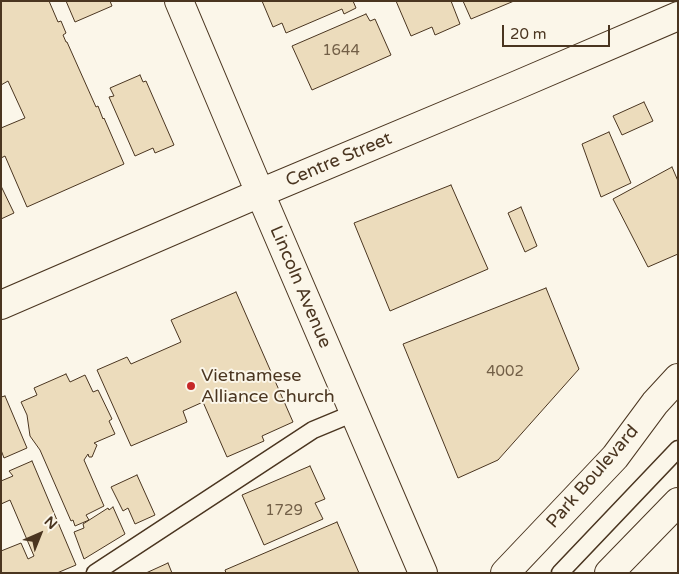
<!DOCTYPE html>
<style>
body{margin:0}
#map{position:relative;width:679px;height:574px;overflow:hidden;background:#fbf6e9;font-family:"Varela Round",sans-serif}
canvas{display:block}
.frame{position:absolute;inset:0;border:2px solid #4a3520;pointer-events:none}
.north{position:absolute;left:15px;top:509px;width:50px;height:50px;-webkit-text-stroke:4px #fbf6e9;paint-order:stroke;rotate:44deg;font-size:14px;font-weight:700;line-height:20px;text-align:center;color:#4a3520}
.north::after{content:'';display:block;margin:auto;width:18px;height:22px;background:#4a3520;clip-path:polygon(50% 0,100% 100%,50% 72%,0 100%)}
.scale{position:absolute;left:502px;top:25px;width:108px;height:22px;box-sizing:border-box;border:2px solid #4a3520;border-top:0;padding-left:6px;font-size:15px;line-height:18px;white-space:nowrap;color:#4a3520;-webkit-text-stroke:4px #fbf6e9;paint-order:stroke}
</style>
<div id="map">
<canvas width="679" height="574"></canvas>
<div class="frame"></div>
<div class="north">N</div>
<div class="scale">20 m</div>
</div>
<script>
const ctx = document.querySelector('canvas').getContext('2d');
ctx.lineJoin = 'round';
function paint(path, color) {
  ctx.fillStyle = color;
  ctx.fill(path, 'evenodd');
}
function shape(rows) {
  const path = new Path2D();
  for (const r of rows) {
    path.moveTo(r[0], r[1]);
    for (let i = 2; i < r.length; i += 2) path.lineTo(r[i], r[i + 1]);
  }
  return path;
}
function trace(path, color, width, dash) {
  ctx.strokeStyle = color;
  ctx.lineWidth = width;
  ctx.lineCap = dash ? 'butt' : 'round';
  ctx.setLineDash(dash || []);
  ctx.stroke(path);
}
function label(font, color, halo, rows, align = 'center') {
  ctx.font = font + ' "Varela Round",sans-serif';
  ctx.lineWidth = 4;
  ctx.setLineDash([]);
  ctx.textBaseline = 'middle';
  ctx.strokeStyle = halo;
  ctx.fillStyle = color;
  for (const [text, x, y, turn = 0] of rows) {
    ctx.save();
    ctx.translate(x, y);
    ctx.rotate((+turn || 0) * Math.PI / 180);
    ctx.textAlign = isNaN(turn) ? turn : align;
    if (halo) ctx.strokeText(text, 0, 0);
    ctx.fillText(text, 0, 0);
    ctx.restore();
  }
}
const building = shape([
 [4,1,49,1,58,22,61,21,66,33,63,35,66,42,67,42,96,107,98,106,103,119,104,118,124,164,27,207,5,156,1,158,1,128,25,118,8,81,1,85,1,2,4,1],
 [66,1,110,1,112,6,75,22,66,1],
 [262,1,353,1,356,8,344,14,342,9,286,33,282,23,273,27,262,1],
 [396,1,451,1,460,24,435,35,432,27,411,36,396,1],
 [463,1,514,1,471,19,463,1],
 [366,14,370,21,375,19,391,55,312,90,292,46,366,14],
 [140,75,143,82,146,81,174,145,155,153,153,148,135,156,109,97,114,96,110,88,140,75],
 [644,102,653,121,622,135,613,116,644,102],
 [609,132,631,183,601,197,582,144,609,132],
 [672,167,678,181,678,254,648,267,613,199,672,167],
 [451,185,488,269,390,311,354,223,451,185],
 [1,186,14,213,1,219,1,186],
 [521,207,537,246,525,252,508,213,521,207],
 [546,288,579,369,498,460,458,478,403,344,546,288],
 [236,292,293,422,262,436,264,441,227,457,203,402,183,411,187,422,131,446,97,370,127,357,131,364,181,342,171,320,236,292],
 [66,374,70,382,85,375,93,392,98,390,112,419,109,421,115,434,94,443,97,445,92,457,89,457,88,454,84,460,104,506,86,515,89,520,75,526,73,520,71,521,40,450,30,436,27,415,21,402,37,395,34,388,66,374],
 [5,396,27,448,4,458,1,450,1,397,5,396],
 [32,461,76,565,57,573,1,573,1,551,21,543,28,559,34,556,10,500,1,504,1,481,13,476,9,471,32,461],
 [310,466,325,499,315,503,323,519,264,545,242,495,310,466],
 [137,475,155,515,135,524,128,508,123,511,111,487,137,475],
 [113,507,125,534,84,559,74,532,84,528,83,524,108,508,109,510,113,507],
 [337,522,359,573,226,573,225,570,337,522],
 [168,563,172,573,146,573,168,563]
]);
paint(building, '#ecdcbc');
trace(building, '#4a3520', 1);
const lane = shape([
 [95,573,313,430,354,413],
 [560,573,678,449]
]);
const secondary = shape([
 [179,1,260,193,423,573],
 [1,305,260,193,515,86,678,16]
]);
const primary = shape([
 [505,573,615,457,655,403,678,378],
 [609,573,678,502]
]);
trace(lane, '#4a3520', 19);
trace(secondary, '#4a3520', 30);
trace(primary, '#4a3520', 30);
trace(lane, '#fbf6e9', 16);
trace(secondary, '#fbf6e9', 28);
trace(primary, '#fbf6e9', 28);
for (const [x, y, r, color] of [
 [191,386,5,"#c62828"]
]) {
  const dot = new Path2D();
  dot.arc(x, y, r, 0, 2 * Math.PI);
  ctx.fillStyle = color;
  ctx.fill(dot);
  trace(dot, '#fbf6e9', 2);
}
label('15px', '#725f47', null, [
 ["1644",341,51],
 ["4002",505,372],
 ["1729",284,511]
]);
label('18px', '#4a3520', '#fbf6e9', [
 ["Centre Street",339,160,-23],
 ["Lincoln Avenue",300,287,67],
 ["Park Boulevard",593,477,-49]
]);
label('18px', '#4a3520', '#fbf6e9', [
 ["Vietnamese",201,376],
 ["Alliance Church",201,397]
], 'left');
</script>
